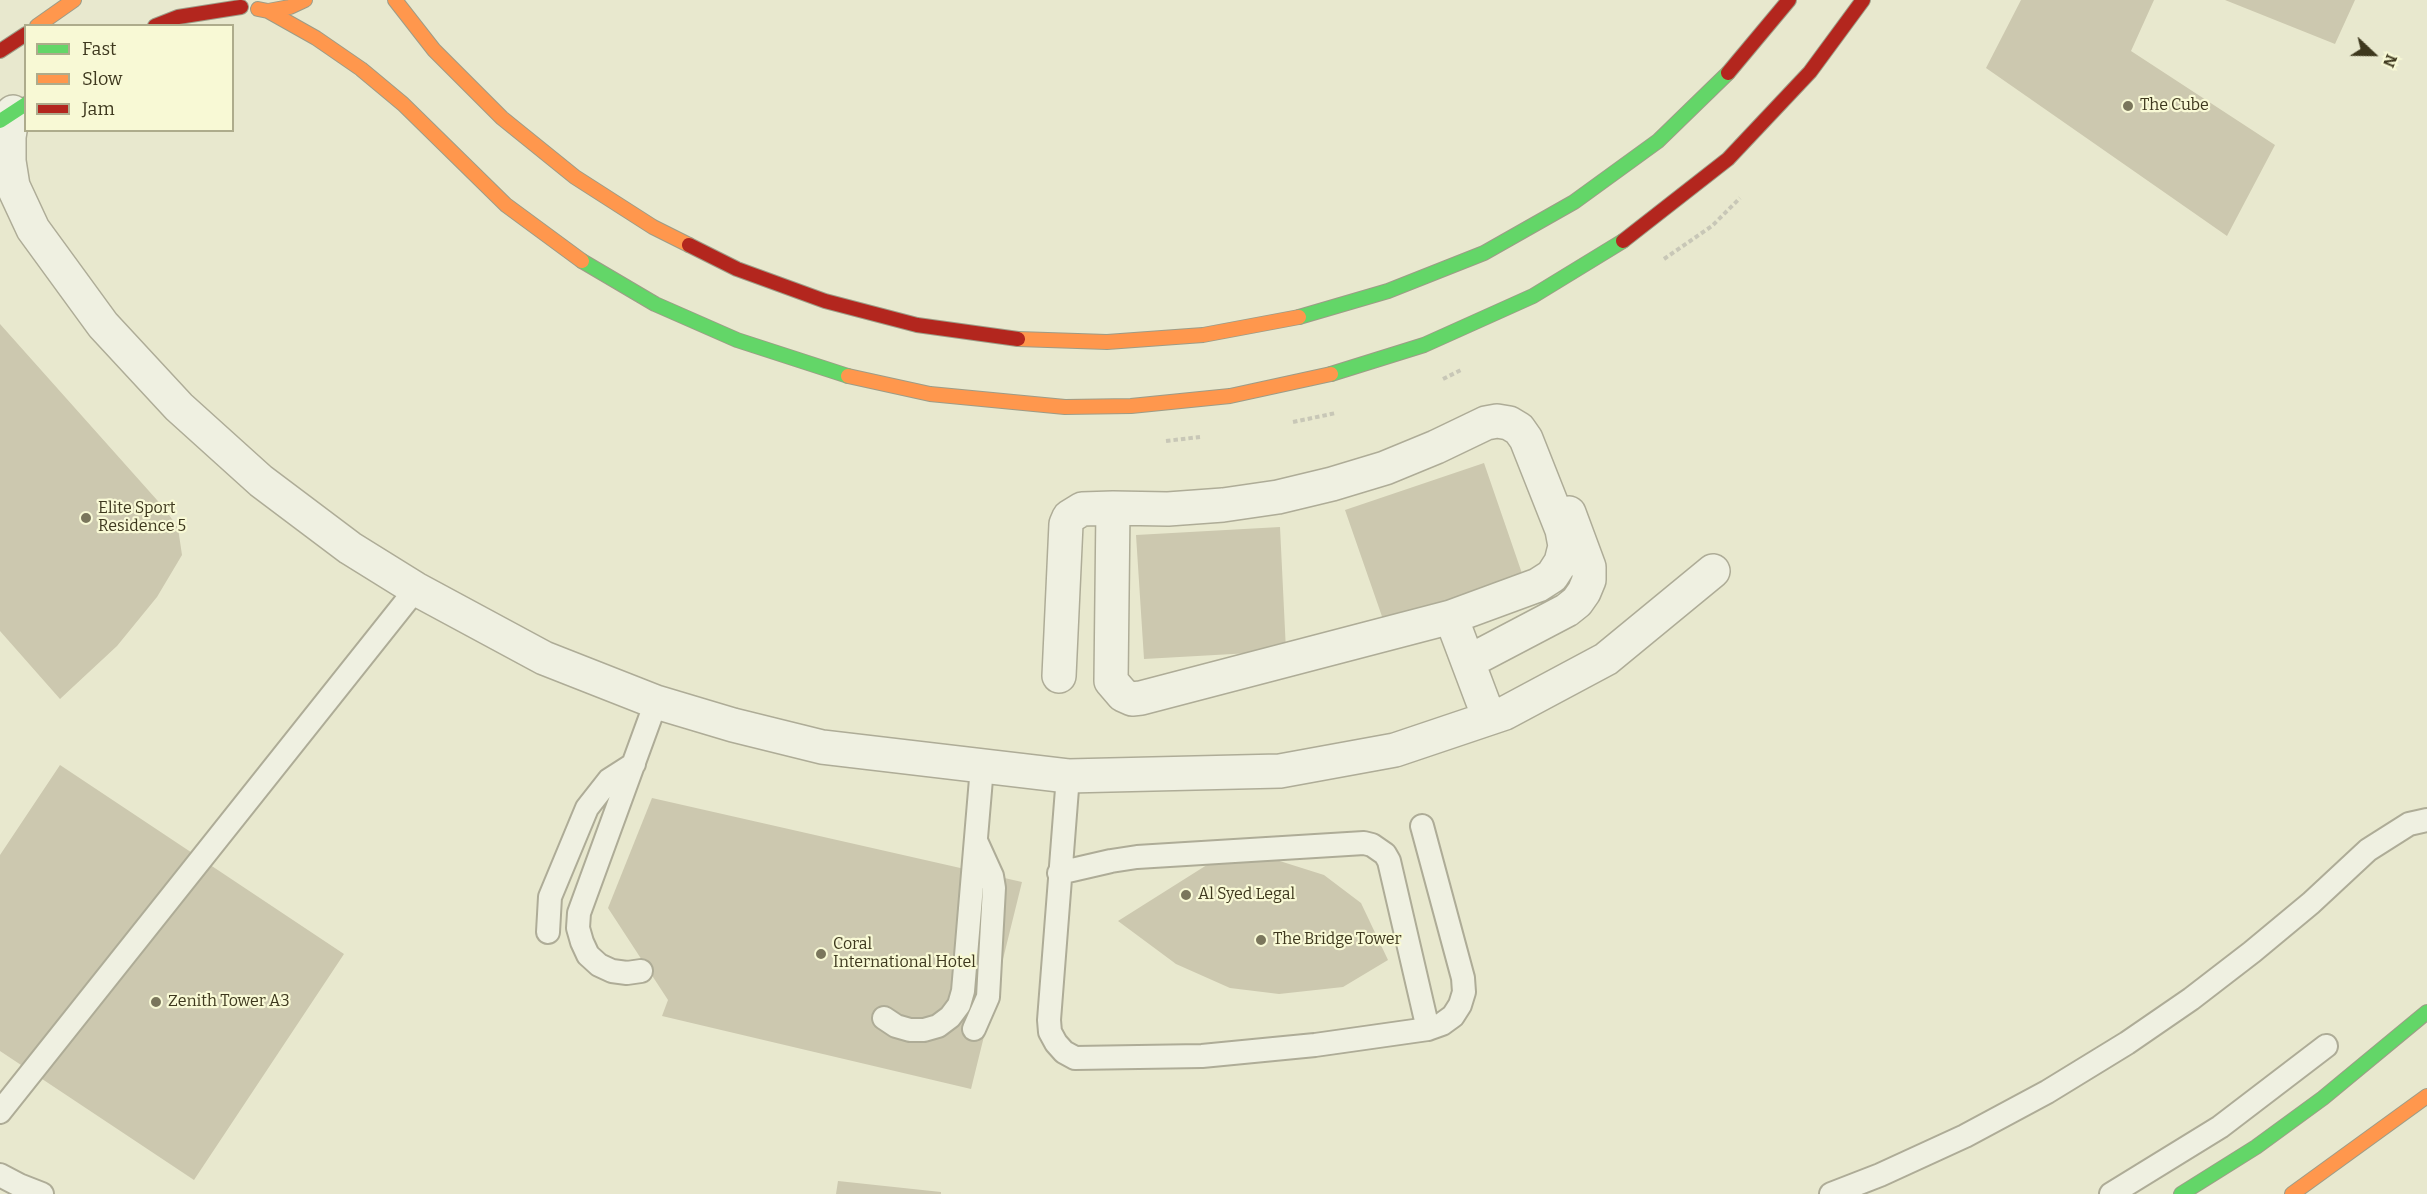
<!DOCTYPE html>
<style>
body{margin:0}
#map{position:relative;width:2427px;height:1194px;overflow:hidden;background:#e8e8ce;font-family:Bitter,serif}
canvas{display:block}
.legend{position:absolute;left:24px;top:24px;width:210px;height:108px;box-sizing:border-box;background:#f8f9d5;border:2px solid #aeac8c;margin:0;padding:8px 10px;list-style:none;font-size:18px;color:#3e381e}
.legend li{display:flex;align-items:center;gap:12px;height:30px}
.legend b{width:30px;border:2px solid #aeac8c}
.north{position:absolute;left:2343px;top:24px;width:60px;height:60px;-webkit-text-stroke:4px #f8f9d5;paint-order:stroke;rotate:112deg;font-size:16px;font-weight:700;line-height:24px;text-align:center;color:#3e381e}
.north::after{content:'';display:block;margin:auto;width:21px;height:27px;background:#3e381e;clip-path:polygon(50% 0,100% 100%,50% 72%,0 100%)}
</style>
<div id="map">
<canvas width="2427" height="1194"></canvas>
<ul class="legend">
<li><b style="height:8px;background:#63d668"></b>Fast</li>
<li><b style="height:8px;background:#ff974d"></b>Slow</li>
<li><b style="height:8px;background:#b3261e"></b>Jam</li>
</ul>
<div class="north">N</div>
</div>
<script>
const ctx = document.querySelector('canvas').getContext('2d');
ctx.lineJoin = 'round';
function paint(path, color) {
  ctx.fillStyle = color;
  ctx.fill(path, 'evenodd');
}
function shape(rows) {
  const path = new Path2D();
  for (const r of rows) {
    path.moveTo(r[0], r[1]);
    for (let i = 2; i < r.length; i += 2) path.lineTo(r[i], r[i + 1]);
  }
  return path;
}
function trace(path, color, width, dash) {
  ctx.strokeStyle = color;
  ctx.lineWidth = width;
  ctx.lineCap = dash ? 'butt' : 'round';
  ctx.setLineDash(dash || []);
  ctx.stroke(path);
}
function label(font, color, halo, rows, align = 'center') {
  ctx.font = font + ' Bitter,serif';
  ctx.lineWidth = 4.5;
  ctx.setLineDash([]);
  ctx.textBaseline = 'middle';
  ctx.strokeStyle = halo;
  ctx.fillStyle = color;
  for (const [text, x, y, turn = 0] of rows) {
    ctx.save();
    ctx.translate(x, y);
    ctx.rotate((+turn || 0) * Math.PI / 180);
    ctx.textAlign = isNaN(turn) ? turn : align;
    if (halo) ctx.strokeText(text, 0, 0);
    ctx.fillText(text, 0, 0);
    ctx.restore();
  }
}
paint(shape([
 [2021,0,2154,0,2131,51,2275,145,2227,236,1986,68],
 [2225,0,2355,0,2335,44],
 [0,324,165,509,178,528,182,555,157,597,117,646,60,699,0,631],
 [1484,463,1526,585,1386,628,1345,510],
 [1280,527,1286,651,1144,659,1136,535],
 [60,765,344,954,194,1180,0,1051,0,855],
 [652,798,1022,882,971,1089,662,1016,668,1000,608,908],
 [1267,857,1324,875,1361,903,1388,960,1343,987,1279,994,1230,988,1176,964,1118,921,1210,863],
 [838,1181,941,1192,941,1194,836,1194]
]), '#ccc8af');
const lane = shape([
 [1068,776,1049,1020,1050,1032,1056,1043,1064,1052,1075,1058,1202,1056,1315,1045,1428,1029,1442,1024,1453,1016,1460,1005,1464,992,1463,978,1422,826],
 [1059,873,1111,861,1137,857,1364,843,1372,845,1385,854,1389,861,1428,1029],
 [548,932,550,897,587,808,609,780,634,764],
 [641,971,627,973,612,971,599,965,588,955,582,942,578,928,579,913,656,702],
 [884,1018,896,1026,910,1030,924,1030,938,1026,950,1017,959,1005,963,991,982,767],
 [974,1029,988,997,994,888,992,876,977,843],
 [0,1112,416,589],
 [0,1175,19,1185,42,1194],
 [1831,1194,1880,1175,1965,1136,2047,1092,2127,1043,2191,999,2252,952,2311,903,2368,850,2409,824,2427,820],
 [2111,1194,2220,1127,2326,1046]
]);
const street = shape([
 [13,112,9,137,9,161,13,186,33,229,103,325,179,407,261,481,350,548,416,589,544,658,656,702,733,725,822,747,1068,776,1280,771,1395,750,1505,713,1606,659,1713,571],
 [1451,617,1489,718],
 [1468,662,1567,610,1577,602,1584,592,1589,580,1589,567,1569,513],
 [1059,676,1066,524,1069,517,1082,509,1113,508,1168,509,1223,505,1278,497,1332,484,1385,468,1436,447,1486,423,1497,421,1509,423,1519,429,1526,439,1562,530,1565,546,1561,562,1552,576,1538,585,1451,617,1141,698,1132,699,1123,695,1111,681,1113,508]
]);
const fast = shape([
 [0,121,26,104],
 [582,261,655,304,737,340,848,376],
 [1299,317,1388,291,1484,253,1574,202,1658,141,1728,73],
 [1331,374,1424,345,1533,296,1623,241],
 [2181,1194,2256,1147,2323,1098,2427,1012]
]);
const slow = shape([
 [395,0,434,50,502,118,575,177,653,227,689,245],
 [258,9,268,11,290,7,305,0],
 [268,11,316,38,361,69,403,104,506,205,582,261],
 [37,26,74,0],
 [1018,339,1107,342,1203,335,1299,317],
 [848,376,930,394,1065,407,1131,406,1230,396,1331,374],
 [2292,1194,2427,1096]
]);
const jam = shape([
 [155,26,178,17,241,7],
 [0,51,26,34],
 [1728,73,1789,0],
 [1623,241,1728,159,1810,72,1863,0],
 [689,245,737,269,825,301,917,325,1018,339]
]);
trace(lane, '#aeac97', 26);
trace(street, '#aeac97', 36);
trace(fast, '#9d9c87', 16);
trace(slow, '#9d9c87', 16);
trace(jam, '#9d9c87', 16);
trace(shape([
 [1664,259,1712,226,1740,198],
 [1443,379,1463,369],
 [1293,422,1336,413],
 [1166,441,1200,437]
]), '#c8c7b7', 4, [4.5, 3]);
trace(lane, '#eff0e1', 22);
trace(street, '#eff0e1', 33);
trace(fast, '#63d668', 14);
trace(slow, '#ff974d', 14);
trace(jam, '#b3261e', 14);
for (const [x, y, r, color] of [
 [2128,106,6,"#7a765c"],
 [86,518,6,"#7a765c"],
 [1186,895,6,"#7a765c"],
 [1261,940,6,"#7a765c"],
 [821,954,6,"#7a765c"],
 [156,1002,6,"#7a765c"]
]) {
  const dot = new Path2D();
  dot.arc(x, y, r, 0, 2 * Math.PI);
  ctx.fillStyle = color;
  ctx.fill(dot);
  trace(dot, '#f8f9d5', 2);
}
label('16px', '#3e381e', '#f8f9d5', [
 ["The Cube",2140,106],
 ["Elite Sport",98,509],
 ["Residence 5",98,527],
 ["Al Syed Legal",1198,895],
 ["The Bridge Tower",1273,940],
 ["Coral",833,945],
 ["International Hotel",833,963],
 ["Zenith Tower A3",168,1002]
], 'left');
</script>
